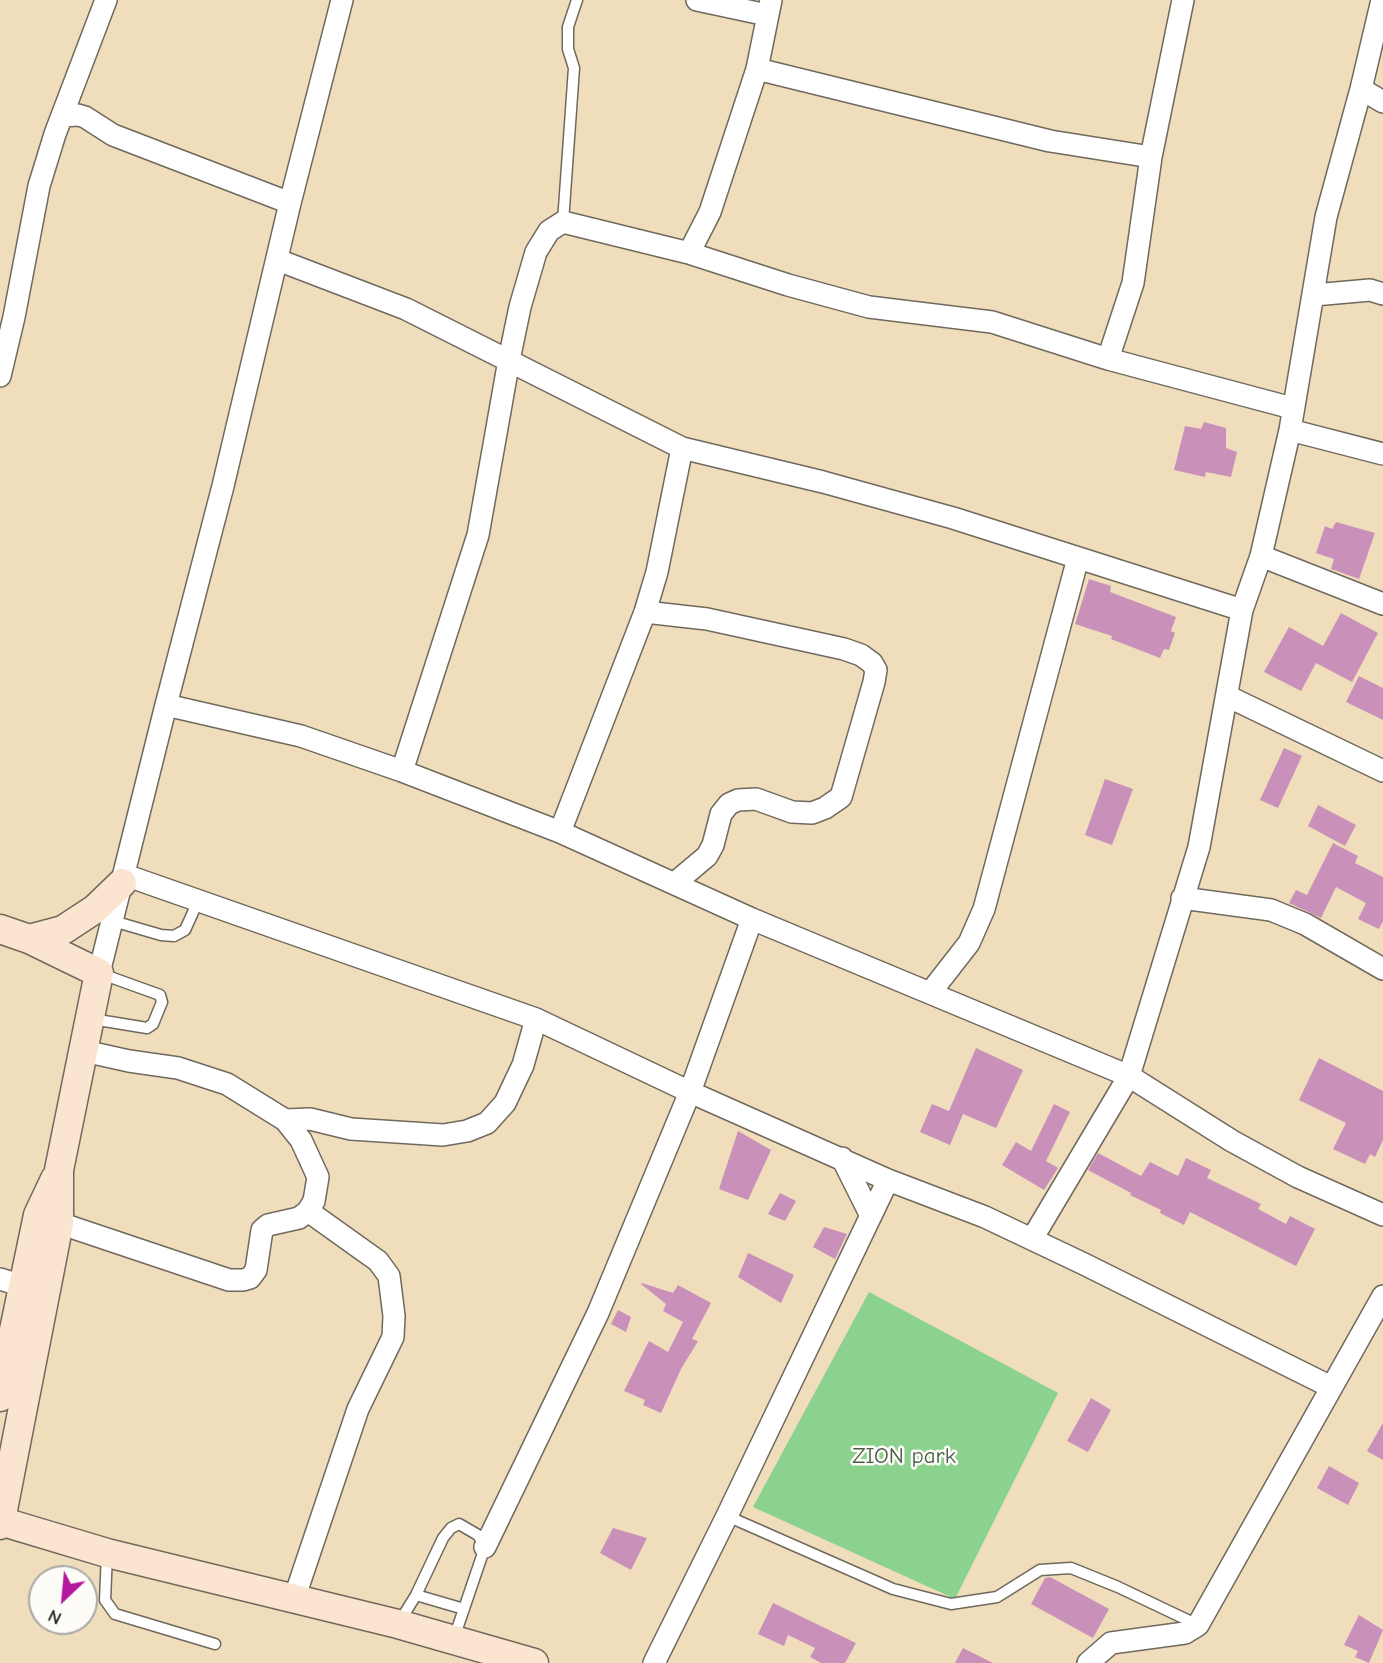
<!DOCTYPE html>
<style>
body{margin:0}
#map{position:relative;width:1383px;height:1663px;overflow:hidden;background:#efddbb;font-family:"Comic Neue",sans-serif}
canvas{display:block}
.north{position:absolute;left:28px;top:1565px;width:70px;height:70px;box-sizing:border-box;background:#fdfcf7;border:2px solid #a9a8a5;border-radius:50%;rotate:206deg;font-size:19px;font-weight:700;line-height:28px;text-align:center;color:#2b2b2b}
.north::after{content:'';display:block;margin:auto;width:24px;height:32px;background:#b5179e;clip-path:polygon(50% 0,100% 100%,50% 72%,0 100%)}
</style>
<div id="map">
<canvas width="1383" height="1663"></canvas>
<div class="north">N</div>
</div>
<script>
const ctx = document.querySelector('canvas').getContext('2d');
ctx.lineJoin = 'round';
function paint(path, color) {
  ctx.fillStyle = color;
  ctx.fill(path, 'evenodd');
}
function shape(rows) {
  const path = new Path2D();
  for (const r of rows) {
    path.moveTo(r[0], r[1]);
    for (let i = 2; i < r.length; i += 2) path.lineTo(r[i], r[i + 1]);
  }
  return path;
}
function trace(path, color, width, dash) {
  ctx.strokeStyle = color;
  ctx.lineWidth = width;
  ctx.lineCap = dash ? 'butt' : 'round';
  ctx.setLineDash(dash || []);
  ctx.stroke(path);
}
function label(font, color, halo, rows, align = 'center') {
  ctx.font = font + ' "Comic Neue",sans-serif';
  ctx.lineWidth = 5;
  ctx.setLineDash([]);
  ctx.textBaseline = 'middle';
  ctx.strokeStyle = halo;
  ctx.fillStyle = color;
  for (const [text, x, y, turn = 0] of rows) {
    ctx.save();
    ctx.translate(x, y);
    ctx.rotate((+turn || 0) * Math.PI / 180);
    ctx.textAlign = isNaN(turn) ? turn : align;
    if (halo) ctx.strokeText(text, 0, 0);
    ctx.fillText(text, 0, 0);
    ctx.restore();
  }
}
paint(shape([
 [869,1292,1058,1393,955,1599,753,1507]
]), '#8ad28d');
paint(shape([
 [1204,422,1226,428,1226,448,1237,452,1231,477,1206,472,1205,477,1174,470,1185,426,1201,429],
 [1336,522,1375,533,1359,579,1331,569,1334,559,1316,553,1325,526,1332,529],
 [1089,579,1111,586,1110,592,1176,617,1171,631,1175,633,1169,650,1164,649,1160,658,1111,639,1112,636,1075,624],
 [1341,613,1378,633,1352,682,1316,663,1301,691,1264,672,1289,627,1323,646],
 [1359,676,1383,688,1383,720,1346,702],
 [1284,748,1302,756,1278,808,1260,800],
 [1105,779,1133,789,1112,845,1085,835],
 [1318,805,1356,825,1345,846,1308,826],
 [1333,843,1358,856,1355,863,1383,877,1383,921,1379,929,1358,919,1366,903,1336,887,1321,918,1289,903,1296,890,1307,895],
 [976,1048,1023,1070,996,1128,963,1114,950,1145,920,1132,932,1104,949,1111],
 [1319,1058,1383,1091,1383,1140,1375,1157,1370,1154,1365,1164,1333,1149,1346,1123,1299,1100],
 [1054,1104,1070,1112,1046,1161,1058,1168,1044,1190,1002,1165,1016,1142,1031,1151],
 [738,1131,771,1150,748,1200,719,1189],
 [1098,1153,1141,1176,1150,1162,1178,1176,1186,1158,1211,1170,1207,1178,1261,1204,1258,1209,1286,1224,1290,1216,1315,1229,1296,1266,1190,1212,1184,1225,1160,1213,1161,1210,1130,1195,1131,1193,1088,1170],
 [780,1193,796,1201,785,1221,768,1214],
 [824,1227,847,1234,835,1259,813,1247],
 [748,1253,794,1275,781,1303,738,1277],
 [642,1283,673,1293,678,1285,711,1303,692,1339,698,1341,681,1369,661,1413,643,1405,645,1400,624,1391,649,1341,668,1352,683,1322,663,1311,666,1304,641,1284],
 [618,1310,631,1317,626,1332,611,1324],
 [1091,1398,1111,1410,1088,1452,1067,1441],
 [1383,1423,1383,1460,1367,1451],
 [1329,1466,1359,1483,1348,1505,1317,1488],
 [613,1528,647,1538,631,1570,600,1553],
 [1050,1577,1109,1609,1093,1638,1031,1604,1045,1578],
 [773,1603,856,1643,845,1663,821,1663,810,1657,815,1648,788,1635,784,1646,758,1634],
 [1359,1615,1383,1630,1369,1663,1355,1657,1358,1651,1344,1645],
 [963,1648,993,1663,955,1663]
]), '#c991ba');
const lane = shape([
 [563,222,574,68,568,49,568,27,577,0],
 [113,921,161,935,174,936,185,930,199,899],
 [92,1019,147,1028,153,1024,162,1002,160,995,99,973],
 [727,1516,893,1589,951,1604,997,1597,1040,1570,1071,1568,1118,1587,1198,1625],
 [107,1553,105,1600,115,1614,215,1644],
 [416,1595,464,1609],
 [400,1621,416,1595,443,1538,451,1528,459,1524,478,1535,485,1547,454,1638]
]);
const street = shape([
 [697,0,767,15],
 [771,0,757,69,1050,141,1151,157],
 [1361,89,1383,102],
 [62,116,78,115,85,117,113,135,290,203],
 [689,253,710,212,757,69],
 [278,260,406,309,682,448,823,482,953,518,1242,610],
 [1314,295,1370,290,1383,294],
 [1108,359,1133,283,1151,157,1183,0],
 [0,376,14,317,39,186,55,134,106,0],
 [1290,430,1383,454],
 [1261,556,1383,604],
 [645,612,707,619,844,649,861,655,872,663,876,670,874,682,841,797,825,808,812,813,792,812,756,799,738,800,729,804,721,814,713,845,707,856,676,882],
 [1227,696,1383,771],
 [166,705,301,736,402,771,560,832,752,919,1129,1076,1232,1141,1298,1177,1383,1215],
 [402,771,478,535,509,360,520,307,536,252,549,231,563,222,689,253,788,285,869,307,992,322,1108,359,1292,408],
 [560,832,645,612,657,572,682,448],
 [125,875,536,1019,690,1092,888,1180,985,1217,1084,1264,1331,1387],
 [1182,898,1271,910,1305,924,1383,969],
 [99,973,166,705,223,486,290,203,342,0],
 [930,993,969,943,984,909,1078,558],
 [285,1120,310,1119,351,1129,443,1135,467,1131,487,1123,505,1103,523,1065,536,1019],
 [842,1158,871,1216],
 [59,1223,229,1280,243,1280,250,1278,256,1270,262,1230,268,1225,299,1218,308,1211,314,1201,318,1177,301,1140,285,1120,227,1084,178,1068,129,1061,84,1051],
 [1032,1239,1129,1076,1199,847,1242,610,1261,556,1290,430,1326,217,1361,89,1382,0],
 [0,1279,23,1286],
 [485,1547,598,1313,690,1092,752,919],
 [294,1599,358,1409,393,1337,394,1316,389,1276,378,1261,308,1211],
 [654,1663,727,1516,888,1180],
 [1088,1663,1111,1643,1185,1633,1198,1625,1383,1296]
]);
const secondary = shape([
 [0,929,29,939,99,973,59,1170,59,1223,0,1525],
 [29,939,63,930,95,909,122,883],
 [0,1397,38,1215,55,1179],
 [0,1521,107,1553,398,1624,534,1663]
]);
trace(lane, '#70695d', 13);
trace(street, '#70695d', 24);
trace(secondary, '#70695d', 31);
trace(lane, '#fff', 10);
trace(street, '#fff', 21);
trace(secondary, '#fce5d0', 28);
label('23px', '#485d48', '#fdfcf7', [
 ["ZION park",904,1456]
]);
</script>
